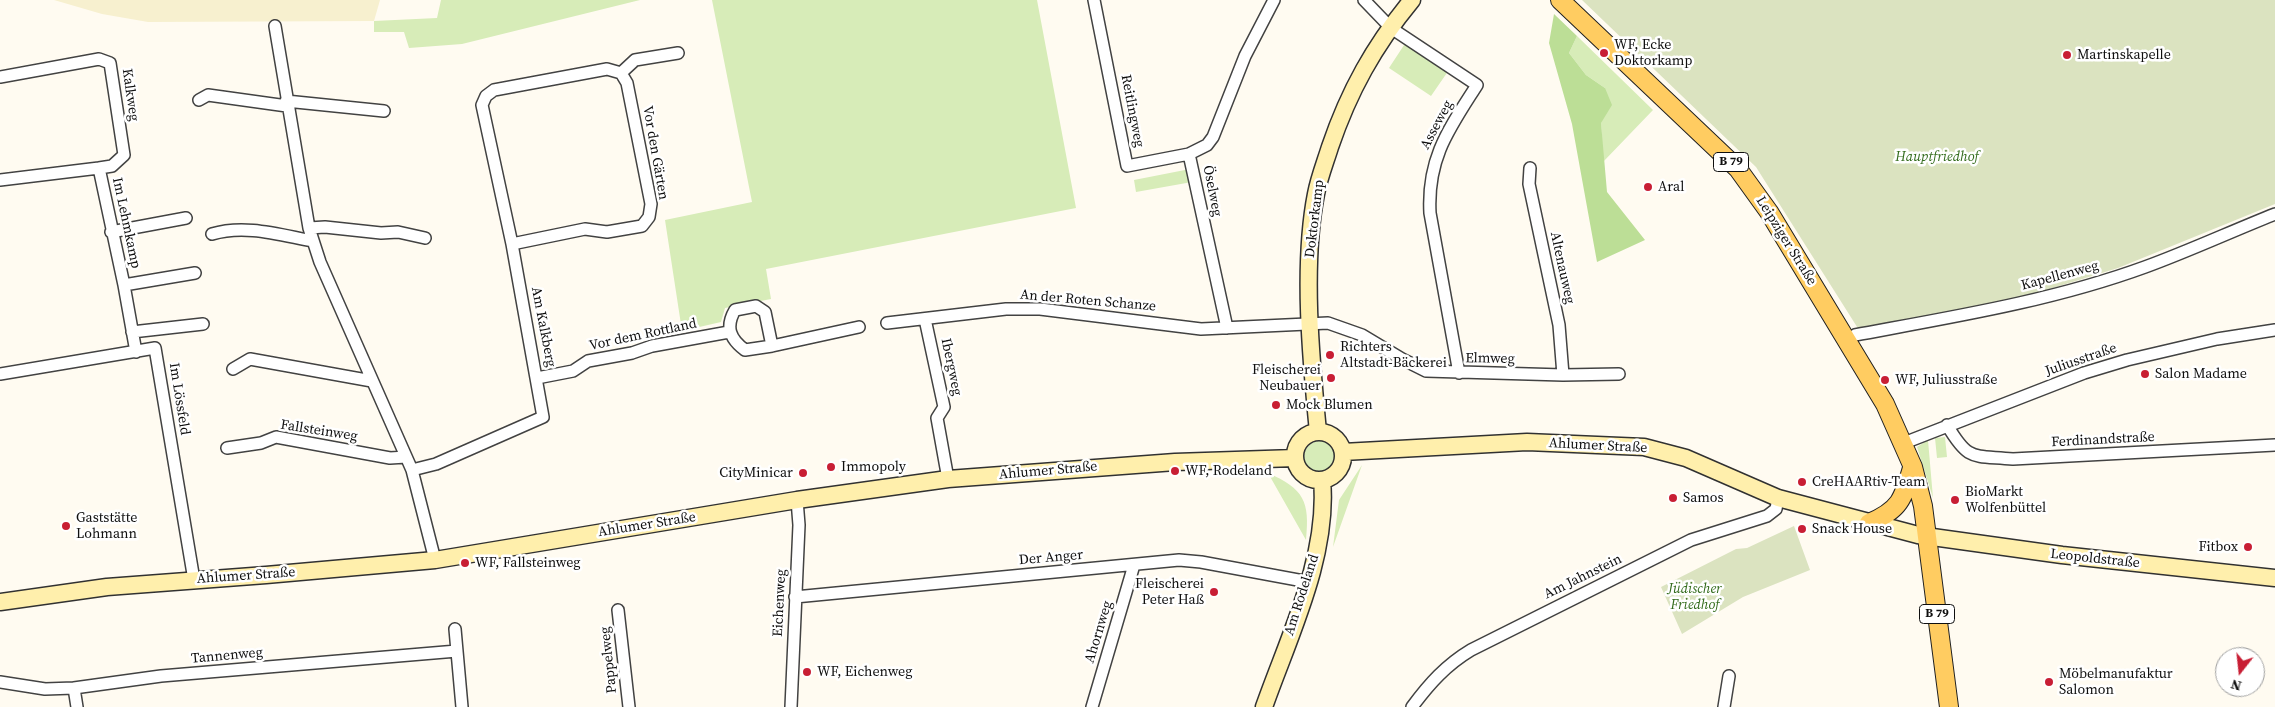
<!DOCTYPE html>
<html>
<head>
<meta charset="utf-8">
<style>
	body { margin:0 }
	#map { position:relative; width:2275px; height:707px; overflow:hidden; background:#fffbf1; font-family:"Source Serif 4",serif }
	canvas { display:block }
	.north { position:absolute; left:2215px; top:647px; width:50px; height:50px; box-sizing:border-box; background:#fff; border:1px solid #9f9f9f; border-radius:50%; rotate:196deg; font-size:14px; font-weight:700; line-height:20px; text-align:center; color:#0f0f0f }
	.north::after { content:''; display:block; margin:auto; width:18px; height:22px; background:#c81e34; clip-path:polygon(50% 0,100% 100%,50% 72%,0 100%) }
</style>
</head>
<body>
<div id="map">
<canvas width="2275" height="707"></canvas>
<div class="north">N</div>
</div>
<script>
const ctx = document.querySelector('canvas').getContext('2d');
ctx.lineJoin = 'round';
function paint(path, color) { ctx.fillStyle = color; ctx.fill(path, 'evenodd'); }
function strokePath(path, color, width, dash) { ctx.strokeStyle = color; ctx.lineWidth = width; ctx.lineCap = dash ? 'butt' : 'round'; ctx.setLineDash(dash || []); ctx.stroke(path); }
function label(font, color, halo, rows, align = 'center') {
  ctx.font = font + ' "Source Serif 4",serif'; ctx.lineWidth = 5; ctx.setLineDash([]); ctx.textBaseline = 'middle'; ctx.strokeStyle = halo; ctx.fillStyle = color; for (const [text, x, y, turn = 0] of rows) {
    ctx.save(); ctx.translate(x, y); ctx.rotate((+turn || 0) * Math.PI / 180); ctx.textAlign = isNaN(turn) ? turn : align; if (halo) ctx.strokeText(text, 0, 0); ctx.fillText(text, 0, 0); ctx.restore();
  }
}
const farmland = new Path2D(`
	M54,0H380L374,21L148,22L102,14Z`);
const green = new Path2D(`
	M441,0H640L462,44L409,48L404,32H374V21L437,18Z
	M712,0H1037L1076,208L766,269L771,299L725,308L721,322L682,331L665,220L752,202Z
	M1577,36L1653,110L1603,162L1601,123L1605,88L1586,75L1569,53Z
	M1408,39L1451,67L1431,96L1389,68Z
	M1190,169L1192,182L1136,192L1134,180Z
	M1945,437L1947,457L1937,458L1935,438Z
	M1928,440L1933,498L1917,447Z
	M1304 457a16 16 0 1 1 32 0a16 16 0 1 1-32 0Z
	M1362,465L1333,547L1339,500Z
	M1268,473C1304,489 1310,501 1306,540Z`);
const forest = new Path2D(`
	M1554,14L1577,36L1569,53L1586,75L1605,88L1612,105L1601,123L1607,192L1645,240L1597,262L1572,124L1549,43Z`);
const cemetery = new Path2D(`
	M1582,0H2275V204L2118,268L2004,303L1859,330L1756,167Z
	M1794,526L1810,570L1743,597L1682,634L1661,587L1736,549L1747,548Z`);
const street = new Path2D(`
	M1094,0L1127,166L1189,154
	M1364,0L1391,28L1477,85C1449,129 1427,158 1430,213L1459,373
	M275,26L309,228L320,262L412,470L435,560
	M621,73L635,60L678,53
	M0,77L99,59L110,63L124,155L112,166L99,168
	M199,100L208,95L287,106
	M286,101L384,111
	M1530,168L1529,184L1559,325L1563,375
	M0,180L99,168L124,285L136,352
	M309,228L325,227L381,233L398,232L425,238
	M111,232L186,218
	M212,234C245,224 280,235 313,241
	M124,285L195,273
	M756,306L765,312L772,346L745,350C730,339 725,327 735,310Z
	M925,319L944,407L937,418L948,479
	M887,323L1006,309H1040L1201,329L1328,323L1362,335L1402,359L1426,371L1563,375L1619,374
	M1227,328L1189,154L1207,145L1213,137L1245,56L1274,0
	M132,332L203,324
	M1846,340L1855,335C1952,317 2052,301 2145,267C2189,251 2232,231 2275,214
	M772,346L859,327
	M233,369L250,359L372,381
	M0,374L155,348L194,580
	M537,378L573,371L588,361L632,353L652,346L729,332
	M1947,425C1969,462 1972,455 2013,459L2275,445
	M1904,443L2084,373L2127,360L2217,339L2275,330
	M227,448L261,443L276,437L390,458L406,457
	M412,470L436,464L543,417L512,244L482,105L486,96L494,90L607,69L621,73L627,83L651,204L649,217L642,226L607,232L585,229L512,244
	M795,597L1179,560L1201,562L1309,582
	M618,610L629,707
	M455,629L462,707
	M0,682L45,689L74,688L161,676L457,651
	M74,688L77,707
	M791,707L799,525L797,500
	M1092,707L1134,565
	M1412,707C1429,684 1446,665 1471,650L1691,540L1767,516L1776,509L1778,498
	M1724,707L1729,676`);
const secondary = new Path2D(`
	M1318,432C1311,360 1302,265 1316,194C1319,178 1325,163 1330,147C1349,91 1374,46 1412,0
	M1295 456a24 24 0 1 1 48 0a24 24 0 1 1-48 0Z
	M1343,452L1527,442L1644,447L1686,458L1778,498L1918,535L2062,555L2275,578
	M0,602L107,587L266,575L435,560L797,500L948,479L1175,462L1295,458
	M1264,707C1289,636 1329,556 1322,480`);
const primary = new Path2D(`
	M1560,0L1738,169L1769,212L1885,404L1913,467L1923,506L1949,707
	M1869,523C1900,510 1903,499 1912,468`);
const markers = [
	[1604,53,5,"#c81e34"],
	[2067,55,5,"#c81e34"],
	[1648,187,5,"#c81e34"],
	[1330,355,5,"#c81e34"],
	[2145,374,5,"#c81e34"],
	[1331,378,5,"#c81e34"],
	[1885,380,5,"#c81e34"],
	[1276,405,5,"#c81e34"],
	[831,467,5,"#c81e34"],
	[1175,471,5,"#c81e34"],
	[803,473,5,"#c81e34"],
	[1802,482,5,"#c81e34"],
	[1673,498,5,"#c81e34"],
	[1955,500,5,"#c81e34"],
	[66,526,5,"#c81e34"],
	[1802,529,5,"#c81e34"],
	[2248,547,5,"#c81e34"],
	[465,563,5,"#c81e34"],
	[1214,592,5,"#c81e34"],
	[807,672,5,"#c81e34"],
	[2049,682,5,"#c81e34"]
];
const shields = [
	[1731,162,35],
	[1937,614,35]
];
const shieldNames = [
	["B 79",1731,162],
	["B 79",1937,614]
];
const poiNames = [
	["WF, Ecke",1614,45],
	["Doktorkamp",1614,61],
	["Martinskapelle",2077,55],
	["Aral",1658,187],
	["Richters",1340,347],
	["Altstadt-Bäckerei",1340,363],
	["Fleischerei",1321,370,"right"],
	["Neubauer",1321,386,"right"],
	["Salon Madame",2155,374],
	["WF, Juliusstraße",1895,380],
	["Mock Blumen",1286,405],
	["Immopoly",841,467],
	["WF, Rodeland",1185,471],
	["CityMinicar",793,473,"right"],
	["CreHAARtiv-Team",1812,482],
	["BioMarkt",1965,492],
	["Wolfenbüttel",1965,508],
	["Samos",1683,498],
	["Gaststätte",76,518],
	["Lohmann",76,534],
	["Snack House",1812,529],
	["Fitbox",2238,547,"right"],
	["WF, Fallsteinweg",475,563],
	["Fleischerei",1204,584,"right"],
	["Peter Haß",1204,600,"right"],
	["WF, Eichenweg",817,672],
	["Möbelmanufaktur",2059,674],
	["Salomon",2059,690]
];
const streetNames = [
	["Kalkweg",130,95,82],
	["Reitlingweg",1132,111,79],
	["Asseweg",1437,125,-62],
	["Vor den Gärten",655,153,80],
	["Öselweg",1212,191,79],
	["Doktorkamp",1315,219,-83],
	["Im Lehmkamp",126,223,78],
	["Leipziger Straße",1786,241,58],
	["Altenauweg",1562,268,78],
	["Kapellenweg",2060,276,-15],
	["An der Roten Schanze",1088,301,5],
	["Am Kalkberg",543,327,79],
	["Vor dem Rottland",643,335,-12],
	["Elmweg",1490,359,1],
	["Juliusstraße",2081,360,-19],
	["Ibergweg",951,367,78],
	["Im Lössfeld",179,399,81],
	["Fallsteinweg",319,431,9],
	["Ferdinandstraße",2103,440,-3],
	["Ahlumer Straße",1598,446,3],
	["Ahlumer Straße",1048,471,-5],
	["Ahlumer Straße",647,525,-9],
	["Der Anger",1051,558,-5],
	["Leopoldstraße",2095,559,6],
	["Ahlumer Straße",246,576,-4],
	["Am Jahnstein",1583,577,-26],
	["Am Rodeland",1302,595,-72],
	["Eichenweg",780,603,-87],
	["Ahornweg",1099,632,-73],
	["Tannenweg",227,656,-5],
	["Pappelweg",609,660,-96]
];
const parkNames = [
	["Hauptfriedhof",1937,157],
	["Jüdischer",1695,589],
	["Friedhof",1695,605]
];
paint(farmland, '#f7f0cf');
paint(green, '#d7ecb8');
paint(forest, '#bcde96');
paint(cemetery, '#dbe3c0');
strokePath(street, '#424242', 14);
strokePath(secondary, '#313131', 19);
strokePath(primary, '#202020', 20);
strokePath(street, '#fff', 11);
strokePath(secondary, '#ffefac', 16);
strokePath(primary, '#ffcc61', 18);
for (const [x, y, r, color] of markers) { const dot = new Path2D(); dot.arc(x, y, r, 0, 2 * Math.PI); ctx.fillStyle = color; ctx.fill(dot); strokePath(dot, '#fff', 2); }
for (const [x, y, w] of shields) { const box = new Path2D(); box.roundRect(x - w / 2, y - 9.5, w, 19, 4); ctx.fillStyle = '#fff'; ctx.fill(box); strokePath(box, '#0f0f0f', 1); }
label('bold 12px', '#0f0f0f', null, shieldNames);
label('14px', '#0f0f0f', '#fff', poiNames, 'left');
label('14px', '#0f0f0f', '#fff', streetNames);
label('italic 14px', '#326b1b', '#fff', parkNames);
</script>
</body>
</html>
